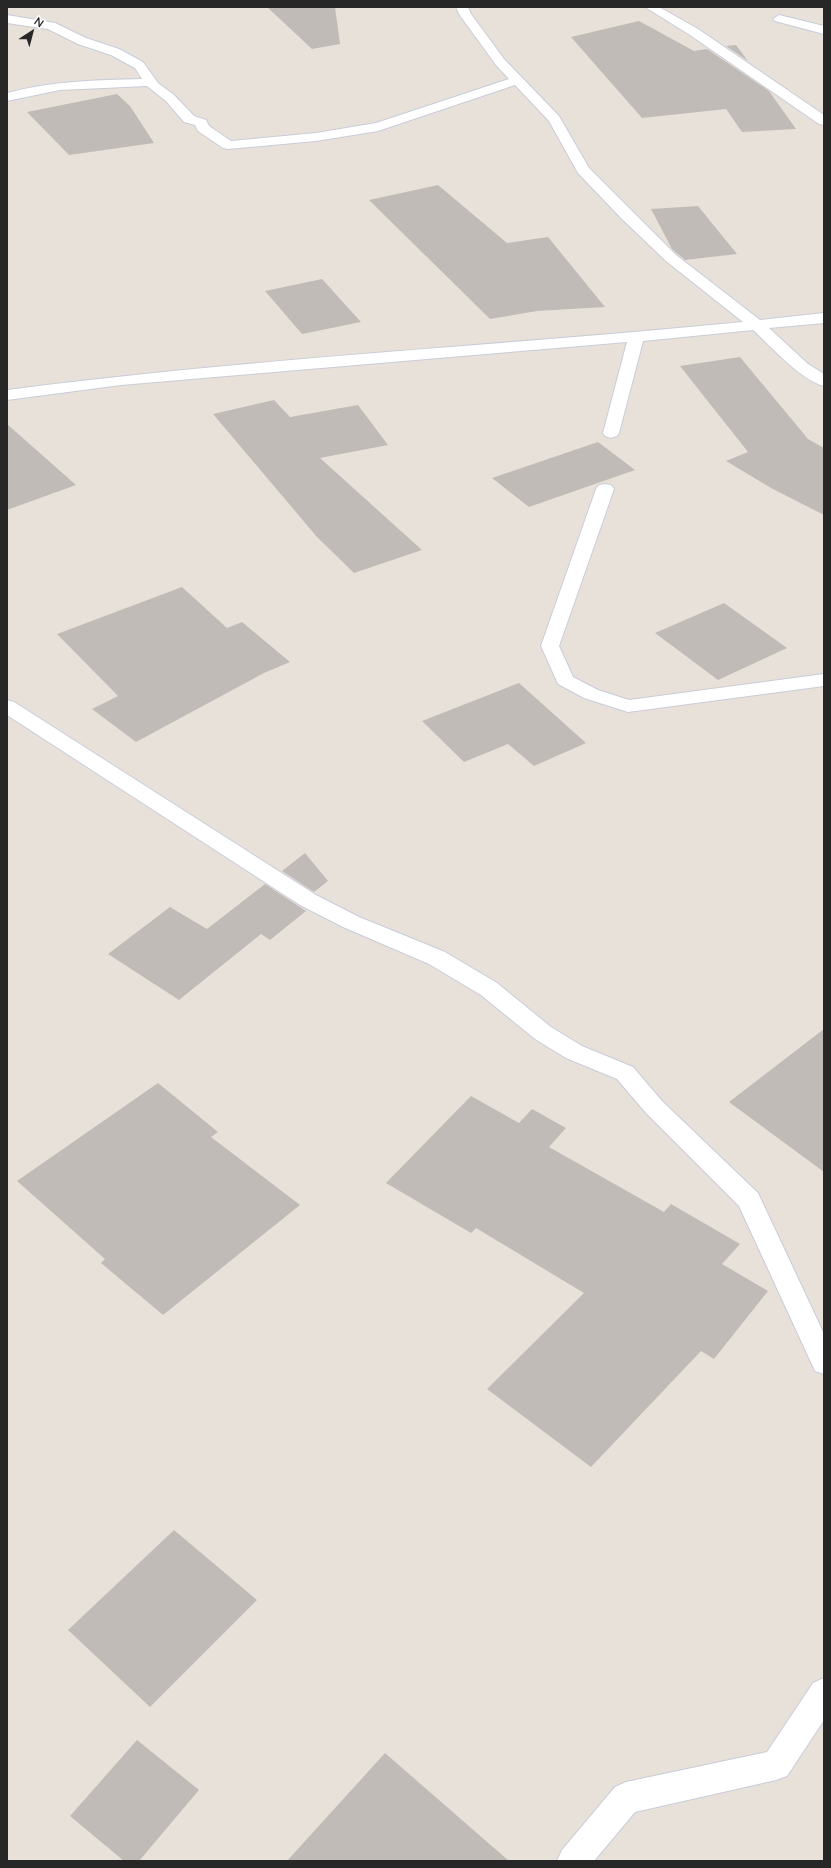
<!DOCTYPE html>
<html>
<head>
<meta charset="utf-8">
<style>
	body { margin:0 }
	#map { position:relative; width:831px; height:1868px; overflow:hidden; background:#e8e1da; font-family:Lato,sans-serif }
	canvas { display:block }
	.frame { position:absolute; inset:0; border:8px solid #272727; pointer-events:none }
	.north { position:absolute; left:12px; top:12px; width:40px; height:40px; -webkit-text-stroke:3px #fff; paint-order:stroke; rotate:36deg; font-size:11px; font-weight:700; line-height:16px; text-align:center; color:#272727 }
	.north::after { content:''; display:block; margin:auto; width:14px; height:18px; background:#272727; clip-path:polygon(50% 0,100% 100%,50% 72%,0 100%) }
</style>
</head>
<body>
<div id="map">
<canvas width="831" height="1868"></canvas>
<div class="frame"></div>
<div class="north">N</div>
</div>
<script>
const ctx = document.querySelector('canvas').getContext('2d');
ctx.lineJoin = 'round';
function paint(path, color) { ctx.fillStyle = color; ctx.fill(path, 'evenodd'); }
function strokePath(path, color, width, dash) { ctx.strokeStyle = color; ctx.lineWidth = width; ctx.lineCap = dash ? 'butt' : 'round'; ctx.setLineDash(dash || []); ctx.stroke(path); }
const building = new Path2D(`
	M267,7H335L340,44L312,49Z
	M639,21L694,51L707,49L769,91L796,129L742,132L726,109L642,118L571,37Z
	M736,45L748,61L726,46Z
	M117,94L130,106L154,143L69,155L27,112Z
	M438,185L507,243L548,237L605,307L537,311L490,319L369,200Z
	M698,206L737,254L685,260L672,249L651,209Z
	M322,279L361,322L302,334L265,291Z
	M740,357L808,439L824,448V515L771,488L726,461L748,452L680,366Z
	M274,400L290,417L358,405L388,445L320,458L422,550L354,573L317,537L213,414Z
	M7,424L76,485L7,510Z
	M598,442L635,470L529,507L492,478Z
	M182,587L227,628L242,622L290,662L264,673L136,742L92,709L118,696L57,634Z
	M724,603L787,648L718,680L655,633Z
	M519,683L586,743L534,766L508,744L464,762L422,721Z
	M305,853L328,881L314,892L282,871Z
	M265,884L306,911L270,940L261,934L179,1000L108,954L170,907L207,929Z
	M824,1029V1172L729,1102Z
	M158,1083L218,1132L211,1137L300,1205L163,1315L101,1263L105,1259L17,1181Z
	M471,1096L519,1123L532,1109L566,1128L549,1147L664,1212L671,1204L740,1244L722,1264L768,1291L714,1359L701,1351L591,1467L487,1389L584,1293L476,1228L471,1233L386,1183Z
	M174,1530L257,1600L150,1707L68,1630Z
	M137,1740L199,1790L139,1861H124L70,1816Z
	M385,1753L509,1861H287Z`);
const minor = new Path2D(`
	M456,7H468L471,14L504,59L559,116L589,168L676,255L760,320L824,313V323L769,328L808,364L824,374V386C799,379 772,347 753,330L643,341L619,433L617,436L611,438L605,436L603,433L627,342L121,385L7,400V390C251,358 498,346 743,322L666,261L621,218L578,173L549,121L515,85L378,131L316,141L228,149L223,148L198,131L195,125L184,122L166,101L147,86L60,90L7,101V93C51,81 96,80 142,79L135,68L111,55L78,44L48,29L7,23V15L55,23L86,38L119,49L143,62L158,83L174,95L194,116L206,120L209,126L231,141L316,133L376,123L509,79L496,65L459,14Z
	M645,7H659L698,29L824,115V125L819,124L690,35Z
	M779,15L824,26V34L775,21L773,19Z
	M605,484L611,485L614,489L559,646L573,677L598,690L629,700L824,674V686L628,712L584,698L558,684L541,646L596,489L599,485Z
	M7,700L14,702L316,895L359,917L445,952L497,983L551,1027L582,1046L633,1067L662,1101L758,1193L824,1334V1374L815,1371L739,1206L646,1113L617,1079L566,1058L535,1039L481,995L429,964L343,927L300,905L7,715Z
	M824,1678V1720L787,1776L776,1780L635,1812L594,1861H557L562,1850L615,1787L626,1782L767,1752L813,1683Z`);
paint(building, '#c0bbb7');
strokePath(minor, '#c9ccd8', 2);
paint(minor, '#fff');
</script>
</body>
</html>
